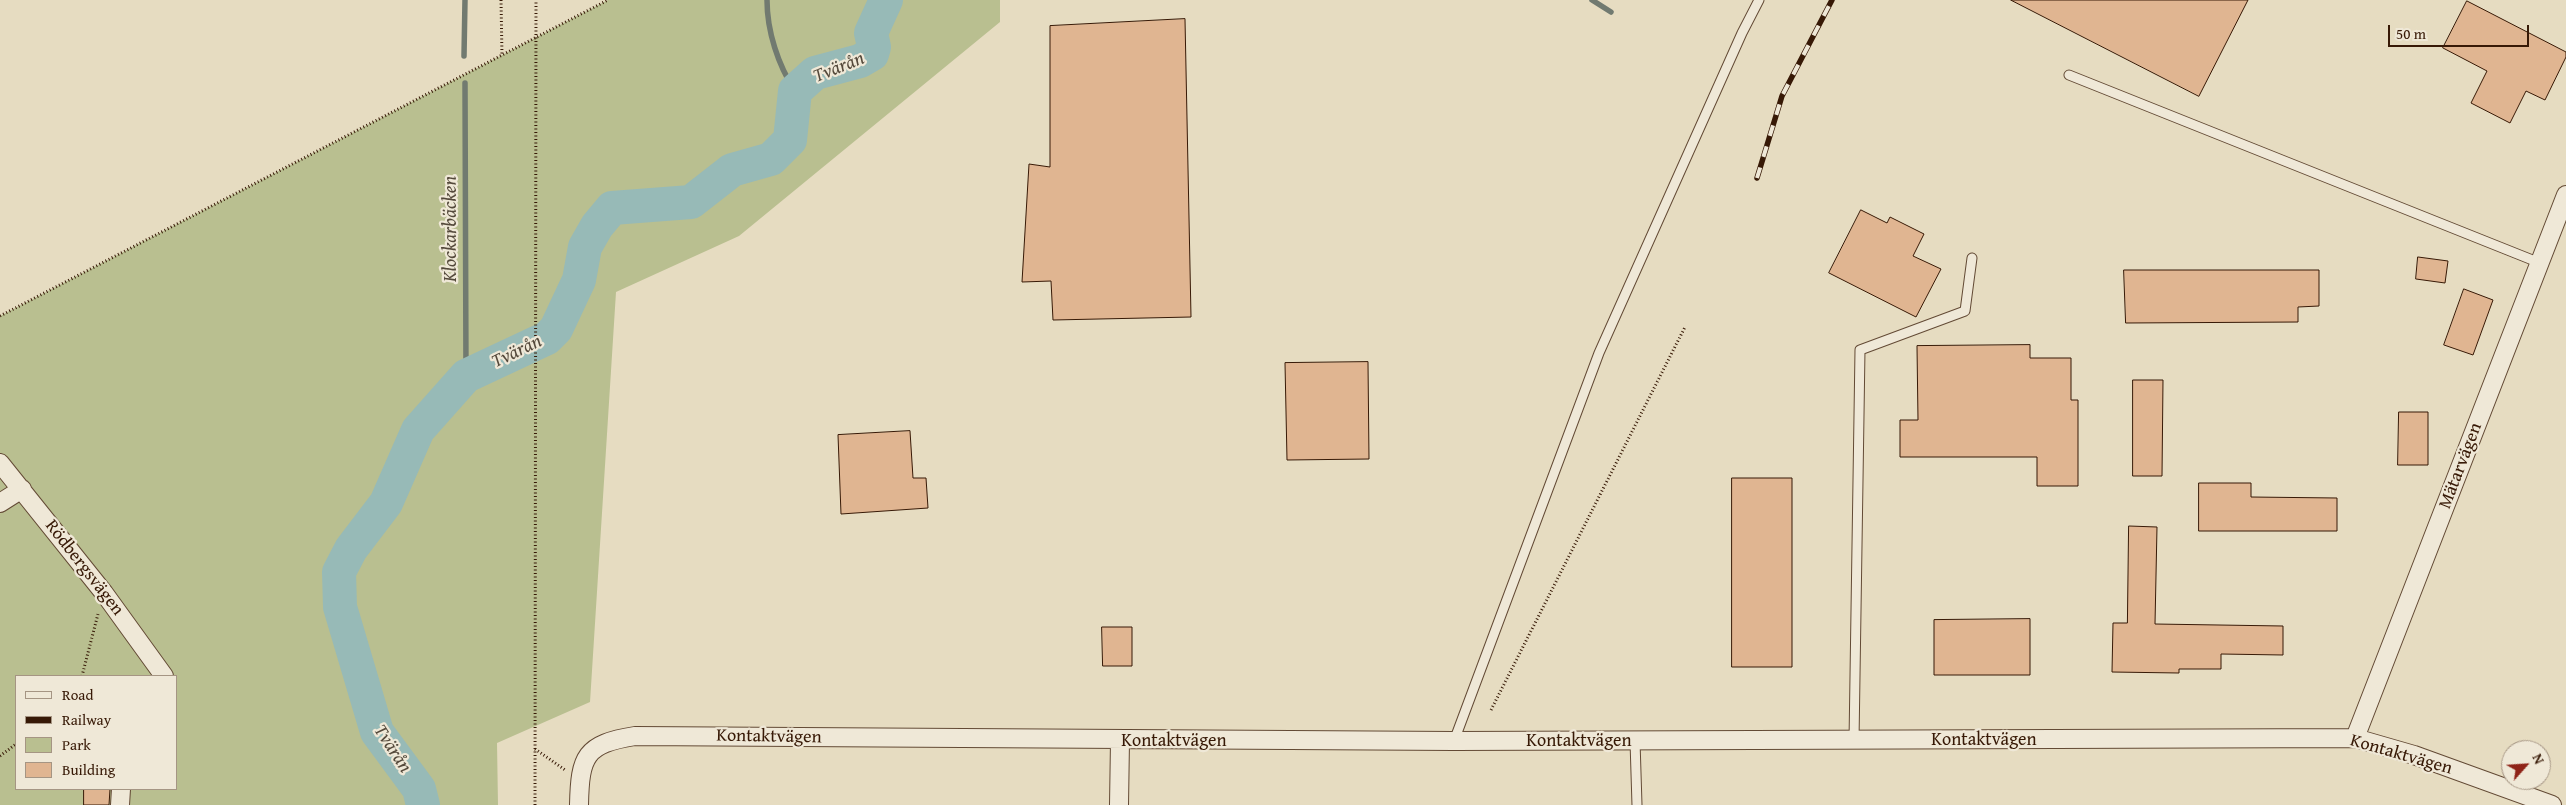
<!DOCTYPE html>
<html>
<head>
<meta charset="utf-8">
<style>
	body { margin:0 }
	#map { position:relative; width:2566px; height:805px; overflow:hidden; background:#e6dcc1; font-family:"Gentium Book Plus",serif }
	canvas { display:block }
	.legend { position:absolute; left:15px; top:675px; width:162px; height:115px; box-sizing:border-box; background:#efe8d7; border:1px solid #a59583; margin:0; padding:6px 9px; list-style:none; font-size:15px; color:#371906 }
	.legend li { display:flex; align-items:center; gap:10px; height:25px }
	.legend b { width:25px; border:1px solid #a59583 }
	.north { position:absolute; left:2501px; top:740px; width:50px; height:50px; box-sizing:border-box; background:#efe8d7; border:1px solid #a59583; border-radius:50%; rotate:64deg; font-size:14px; font-weight:700; line-height:20px; text-align:center; color:#371906 }
	.north::after { content:''; display:block; margin:auto; width:18px; height:22px; background:#8f2418; clip-path:polygon(50% 0,100% 100%,50% 72%,0 100%) }
	.scale { position:absolute; left:2388px; top:25px; width:141px; height:22px; box-sizing:border-box; border:2px solid #371906; border-top:0; padding-left:6px; font-size:15px; line-height:18px; white-space:nowrap; color:#371906; -webkit-text-stroke:4px #efe8d7; paint-order:stroke }
</style>
</head>
<body>
<div id="map">
<canvas width="2566" height="805"></canvas>
<ul class="legend">
<li><b style="height:6px;background:#efe8d7"></b>Road</li>
<li><b style="height:6px;background:#371906"></b>Railway</li>
<li><b style="height:14px;background:#b9bf90"></b>Park</li>
<li><b style="height:14px;background:#e0b591"></b>Building</li>
</ul>
<div class="north">N</div>
<div class="scale">50 m</div>
</div>
<script>
const ctx = document.querySelector('canvas').getContext('2d');
ctx.lineJoin = 'round';
function paint(path, color) { ctx.fillStyle = color; ctx.fill(path, 'evenodd'); }
function strokePath(path, color, width, dash) { ctx.strokeStyle = color; ctx.lineWidth = width; ctx.lineCap = dash ? 'butt' : 'round'; ctx.setLineDash(dash || []); ctx.stroke(path); }
function label(font, color, halo, rows, align = 'center') {
  ctx.font = font + ' "Gentium Book Plus",serif'; ctx.lineWidth = 4.5; ctx.setLineDash([]); ctx.textBaseline = 'middle'; ctx.strokeStyle = halo; ctx.fillStyle = color; for (const [text, x, y, turn = 0] of rows) {
    ctx.save(); ctx.translate(x, y); ctx.rotate((+turn || 0) * Math.PI / 180); ctx.textAlign = isNaN(turn) ? turn : align; if (halo) ctx.strokeText(text, 0, 0); ctx.fillText(text, 0, 0); ctx.restore();
  }
}
const green = new Path2D(`
	M608,0H1000V22L739,236L616,292L590,702L497,743L498,805H0V316ZM16,676H176V789H16Z`);
const stream = new Path2D(`
	M767,0C767,31 778,65 795,91
	M1592,0L1611,12
	M464,56L465,0
	M465,83L466,376`);
const river = new Path2D(`
	M423,805L419,789L377,732L340,607L339,572L351,549L386,503L418,430L466,376L547,338L556,329L579,280L585,247L597,226L612,208L691,202L732,170L771,159L790,140L795,91L815,73L860,61L872,54L874,47L871,33L886,0`);
const building = new Path2D(`
	M2011,0H2248L2199,96Z
	M2467,1L2566,52V57L2545,100L2526,91L2510,123L2471,103L2487,71L2443,48Z
	M1185,19L1191,317L1053,320L1051,281L1022,282L1029,164L1050,167V26Z
	M1861,210L1887,223L1890,217L1924,234L1913,256L1941,269L1916,317L1829,273Z
	M2418,257L2448,261L2445,283L2416,279Z
	M2124,270H2319V306L2298,307V322L2126,323Z
	M2464,289L2493,300L2473,355L2444,345Z
	M2030,345V358H2071V400H2078V486H2037V457H1900V420H1918L1917,346Z
	M1368,362L1369,459L1287,460L1285,363Z
	M2133,380H2163L2162,476H2133Z
	M2399,412H2428V465H2398Z
	M910,431L913,478H926L928,508L841,514L838,435Z
	M1732,478H1792V667H1732Z
	M2199,483H2251V497L2337,498V531H2199Z
	M2129,526L2157,527L2155,624L2283,626V655L2221,654V669H2179V673L2112,672L2113,623H2127Z
	M2030,619V675H1934V620Z
	M1102,627H1132V666H1103Z
	M84,789H110L109,805H84Z`);
const path = new Path2D(`
	M501,0L502,56
	M0,316L608,0
	M82,676L98,614
	M1491,710L1685,327
	M535,749L565,770
	M0,756L16,744
	M535,805L536,0`);
const service = new Path2D(`
	M2069,75L2540,263
	M1454,741L1599,353L1742,33L1759,0
	M1635,741L1637,805
	M1854,741L1860,350L1965,311L1972,258`);
const minor = new Path2D(`
	M0,463L104,593L164,676
	M0,503L22,489
	M2355,738L2566,195
	M120,805L121,789
	M579,805C580,756 585,744 635,736L1454,741L2355,738L2414,755L2552,805
	M1119,805L1120,741`);
const rail = new Path2D(`
	M1757,178L1782,96L1832,0`);
const streetNames = [
	["Mätarvägen",2461,466,-69],
	["Rödbergsvägen",84,568,52],
	["Kontaktvägen",769,737,1],
	["Kontaktvägen",1984,740],
	["Kontaktvägen",1174,741],
	["Kontaktvägen",1579,741],
	["Kontaktvägen",2401,755,16]
];
const waterNames = [
	["Tvärån",839,68,-22],
	["Klockarbäcken",451,229,-90],
	["Tvärån",517,352,-26],
	["Tvärån",392,749,57]
];
paint(green, '#b9bf90');
strokePath(stream, '#717a70', 5.5);
strokePath(river, '#97bab7', 34);
paint(building, '#e0b591');
strokePath(building, '#371906', 1);
strokePath(service, '#634a35', 11);
strokePath(minor, '#634a35', 20);
strokePath(path, '#371906', 3, [1, 2.5]);
strokePath(service, '#efe8d7', 9);
strokePath(minor, '#efe8d7', 18);
strokePath(rail, '#371906', 5.5);
strokePath(rail, '#efe8d7', 4, [11]);
label('18px', '#371906', '#efe8d7', streetNames);
label('italic 19px', '#54493b', '#efe8d7', waterNames);
</script>
</body>
</html>
